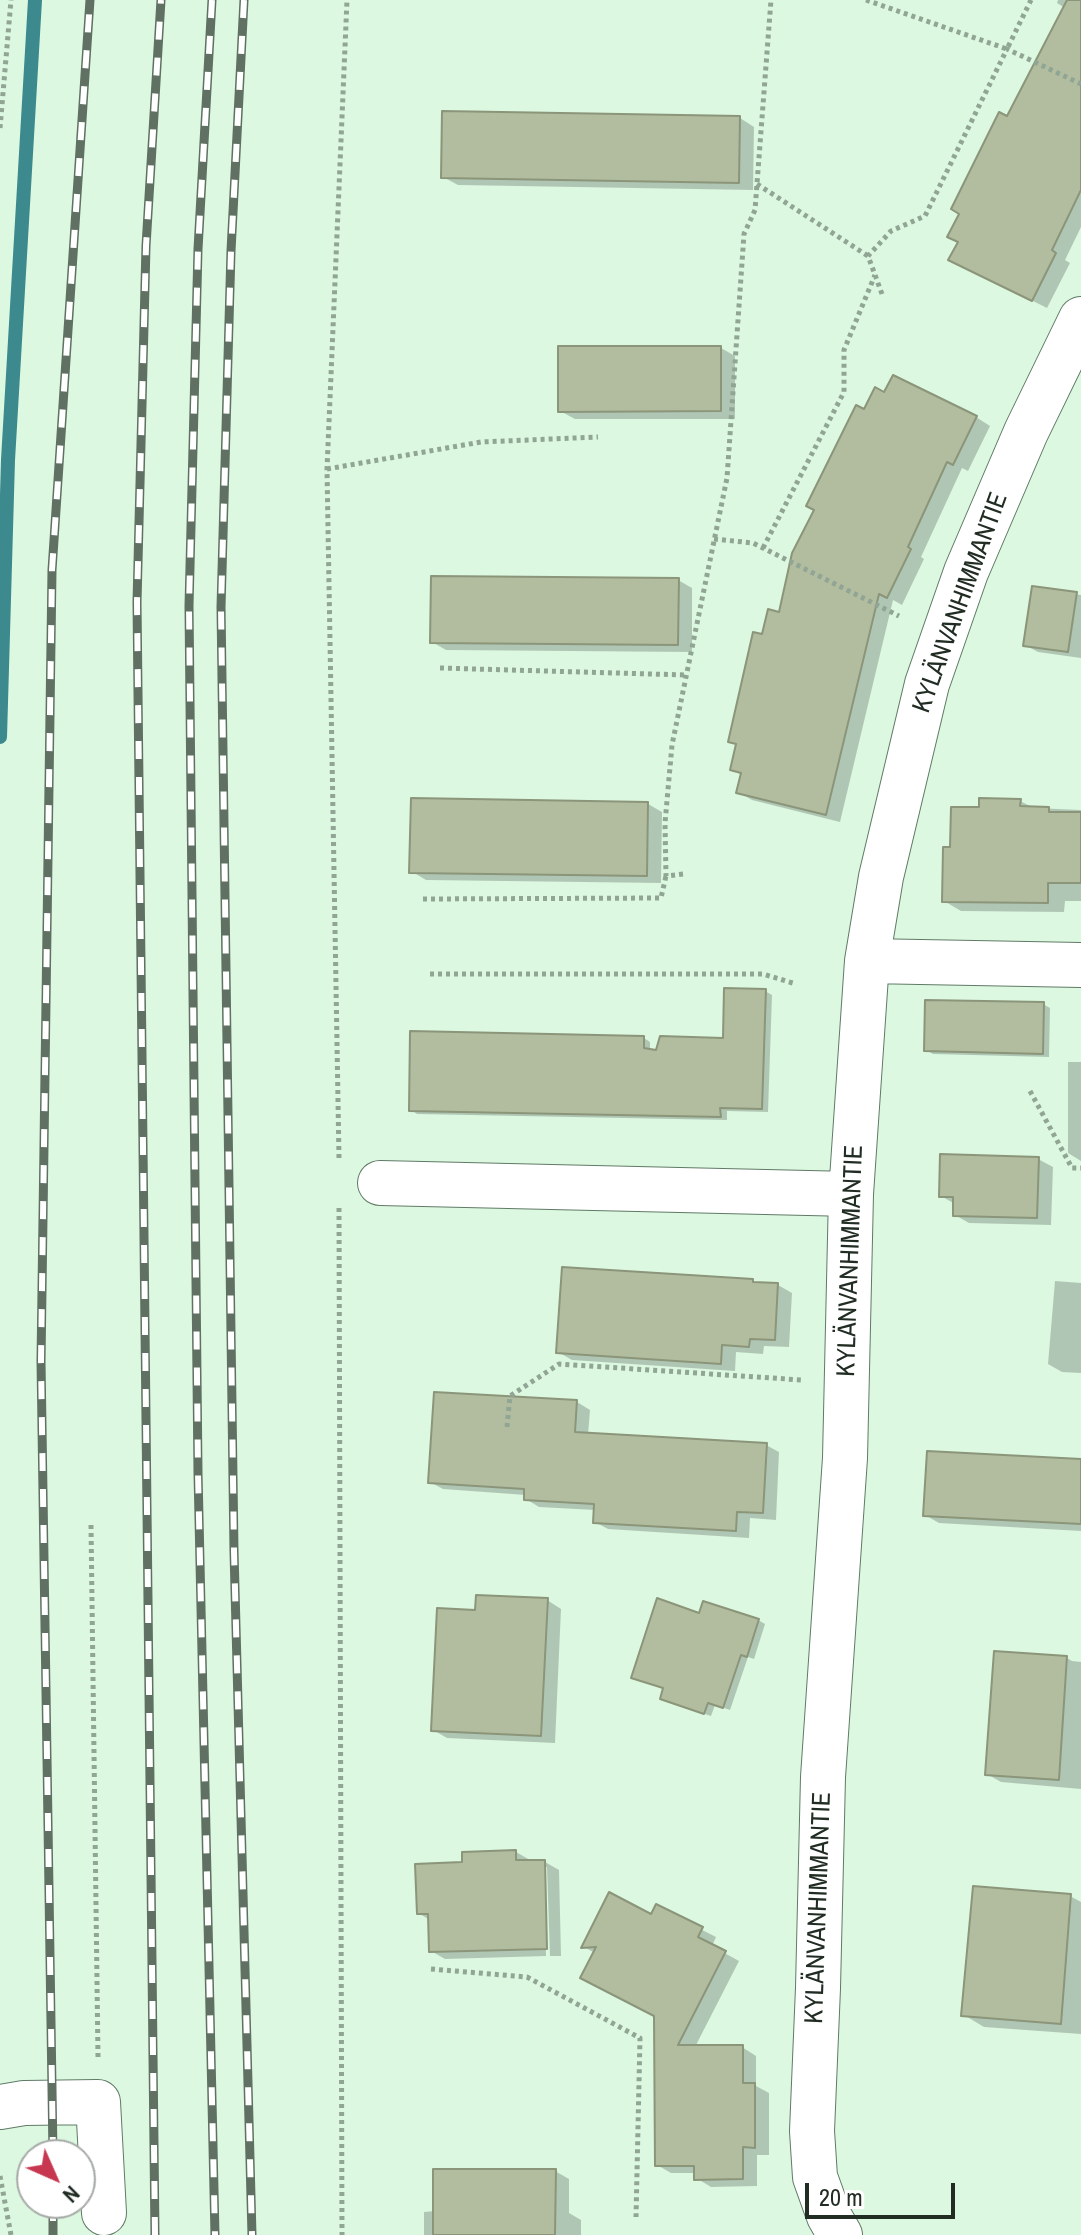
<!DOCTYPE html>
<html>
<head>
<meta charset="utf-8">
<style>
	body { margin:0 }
	#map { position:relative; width:1081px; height:2235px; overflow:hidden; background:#dcf8e1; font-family:"Archivo Narrow",sans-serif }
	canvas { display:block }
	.north { position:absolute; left:16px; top:2139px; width:80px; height:80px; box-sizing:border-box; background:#fff; border:2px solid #a6aba7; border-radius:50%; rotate:135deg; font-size:22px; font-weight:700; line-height:32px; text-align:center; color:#212c23 }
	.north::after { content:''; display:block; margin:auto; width:28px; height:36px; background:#c73750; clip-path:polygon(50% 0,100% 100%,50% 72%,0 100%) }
	.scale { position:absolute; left:805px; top:2183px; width:150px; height:36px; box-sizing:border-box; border:4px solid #212c23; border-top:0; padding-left:10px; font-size:24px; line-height:28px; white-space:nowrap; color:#212c23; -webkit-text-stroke:6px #fff; paint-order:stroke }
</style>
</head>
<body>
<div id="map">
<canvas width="1081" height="2235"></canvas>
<div class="north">N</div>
<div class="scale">20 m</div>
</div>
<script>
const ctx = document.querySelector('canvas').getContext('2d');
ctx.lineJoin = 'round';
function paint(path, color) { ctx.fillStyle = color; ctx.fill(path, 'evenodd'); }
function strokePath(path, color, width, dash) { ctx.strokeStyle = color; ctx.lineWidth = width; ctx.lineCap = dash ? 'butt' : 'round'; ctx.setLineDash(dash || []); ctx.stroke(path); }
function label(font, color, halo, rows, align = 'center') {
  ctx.font = font + ' "Archivo Narrow",sans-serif'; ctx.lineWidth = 7; ctx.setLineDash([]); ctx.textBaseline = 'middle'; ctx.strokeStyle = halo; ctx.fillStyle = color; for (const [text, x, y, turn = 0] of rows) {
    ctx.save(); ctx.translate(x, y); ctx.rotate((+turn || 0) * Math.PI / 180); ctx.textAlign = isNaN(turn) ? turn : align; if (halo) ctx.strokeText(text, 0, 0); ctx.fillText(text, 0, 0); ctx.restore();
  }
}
const shadow = new Path2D(`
	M1058,0H1081V227L1065,260L1070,263L1047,308L965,267L960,242L1008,119L1065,8L1057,3Z
	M740,118L754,127L753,190L458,185L443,177Z
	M721,348L735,356V419H575L560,411Z
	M865,411L976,417L990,426L968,471L962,468L921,557L924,559L902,605L893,600L840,822L752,800L738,792L742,775L732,769L738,746L730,741L764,636L781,615Z
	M678,580L692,588V652L446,650L432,642Z
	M1034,589L1081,595V658L1038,652L1025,645Z
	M1020,801L1034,808L1081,810V901H1065L1064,912L961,911L944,901L952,849L981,809Z
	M648,804L662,812L661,883L426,880L411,871Z
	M765,991L772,995L768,1112L727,1111V1120L417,1114L411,1110L644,1038L650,1042V1051L724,1040Z
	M1043,1004L1050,1008L1049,1057L933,1054L926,1050Z
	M1068,1062H1081V1161L1068,1153Z
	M1038,1159L1053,1167L1051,1225L969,1223L955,1215V1204L941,1196Z
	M753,1281L759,1284L778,1285L792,1293L789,1347L764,1346L763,1354L736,1352L735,1371L572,1360L558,1352Z
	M1055,1281L1081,1283V1373L1062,1372L1048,1364Z
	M577,1402L590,1410L588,1435L766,1445L779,1452L776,1520L750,1518L749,1538L608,1529L595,1522V1510L539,1507L526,1499V1495L443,1489L430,1482Z
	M1081,1461V1531L939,1523L925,1515Z
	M547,1600L561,1609L555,1743L447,1738L433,1730Z
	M700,1615L758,1620L765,1624L754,1659L748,1657L730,1710L715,1705L711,1716L669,1702L662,1698L665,1689L634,1677Z
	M1067,1658L1072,1661L1081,1662V1789L1001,1782L987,1774Z
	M516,1852L530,1860L545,1862L559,1870L561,1956H550L547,1867H543L546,1956L445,1959L431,1951L430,1920L418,1913L464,1864Z
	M1070,1896L1081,1902V2034L984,2027L964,2015Z
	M657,1907L716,1937L712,1946L739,1961L695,2047H742L756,2056V2086L769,2093V2155H757V2186L711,2187L696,2178V2173H671L657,2165L656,2016L595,1953L584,1947L652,1916Z
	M555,2171L569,2179V2213L581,2220V2235H424V2212L435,2211Z`);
const stream = new Path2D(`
	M0,737L8,460L35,0`);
const building = new Path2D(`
	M1067,0H1081V190L1052,250L1056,253L1032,301L948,260L958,242L947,237L959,214L951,209L999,112L1007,116Z
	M442,111L740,116L739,183L441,178Z
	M558,346H721V411L558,412Z
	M893,375L977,416L953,465L947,462L908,547L911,549L887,598L879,594L826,815L736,793L741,773L730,770L736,744L728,742L753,632L762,634L768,609L779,612L792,553L814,510L806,506L856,405L864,409L875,387L884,392Z
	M431,576L679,578L678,645L430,643Z
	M1032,586L1077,592L1068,652L1023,646Z
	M411,798L648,802L647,876L409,873Z
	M979,798L1021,799L1020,806L1049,807V812H1081V883H1048V903L942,902L943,847H950L951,807H979Z
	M724,988L766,989L762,1109L720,1108L721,1117L409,1111L410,1031L644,1036V1048L656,1050L660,1036L723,1038Z
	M925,1000L1044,1002L1043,1054L924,1051Z
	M940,1154L1039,1157L1037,1218L953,1216V1197H939Z
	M562,1267L753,1279V1282L778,1283L775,1340L750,1339L749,1347L722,1345L721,1364L556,1353Z
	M434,1392L577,1400L575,1432L767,1443L763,1513L737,1512L736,1531L593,1523L594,1504L524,1500V1489L428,1483Z
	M927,1451L1081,1459V1524L923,1516Z
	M476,1595L548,1598L541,1736L431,1731L437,1608L475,1610Z
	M657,1598L699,1613L703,1601L759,1619L747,1657L741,1655L723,1708L708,1703L704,1714L660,1699L663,1688L631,1678Z
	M994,1651L1067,1656L1059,1780L985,1775Z
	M516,1850V1860H545L547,1949L429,1952L428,1914H417L415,1864L462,1862V1852Z
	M973,1886L1071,1894L1061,2024L961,2016Z
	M609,1892L651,1914L656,1904L703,1927L698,1937L726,1951L678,2045H743V2083H755V2148L743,2147V2179L694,2180V2166H655L654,2016L580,1978L596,1947L581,1948Z
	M433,2169H556L555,2235H433Z`);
const path = new Path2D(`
	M866,0L1007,49L1031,0
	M0,128L11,0
	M757,184L868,256
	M882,294L868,256L891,231L925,216L1007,49L1081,84
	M327,469L481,442L598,437
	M714,539L753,543L899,616
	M763,548L844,392V350L875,275
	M440,668L686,675
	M683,874L666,876L665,823L672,745L727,478L744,234L755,210L771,0
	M423,899L661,898L666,876
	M430,974H763L796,984
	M1030,1091L1072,1168H1081
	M339,1158L327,469L347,0
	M339,1208L342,2235
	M507,1427L510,1396L559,1364L802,1380
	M91,1525L98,2057
	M431,1969L527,1977L640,2038L636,2217
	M0,2176L11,2235`);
const minor = new Path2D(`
	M867,961L1081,965
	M380,1183L851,1194
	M0,2107L24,2103L98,2102L104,2213
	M840,2235L829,2216L815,2177L812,2131L818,1988L823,1777L845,1458L851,1194L867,961L881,877L927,684L966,572L1026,432L1081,319`);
const rail = new Path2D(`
	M212,0L198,249L189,606L198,1473L215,2235
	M244,0L231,251L221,607L234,1551L252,2235
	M53,2155L41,1361L52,570L90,0
	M53,2203V2235
	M155,2235L137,602L146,246L161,0`);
const streetNames = [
	["KYLÄNVANHIMMANTIE",961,603,-70],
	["KYLÄNVANHIMMANTIE",851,1261,-88],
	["KYLÄNVANHIMMANTIE",819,1908,-88]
];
paint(shadow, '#0003');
strokePath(stream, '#3c898e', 14);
paint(building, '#b2bda0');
strokePath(building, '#8b9579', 2);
strokePath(minor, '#607a66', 46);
strokePath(path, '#90a593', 5, [4, 4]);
strokePath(minor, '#fff', 44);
strokePath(rail, '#607063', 9);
strokePath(rail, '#fff', 6, [18]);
label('26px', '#212c23', '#fff', streetNames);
</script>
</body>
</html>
